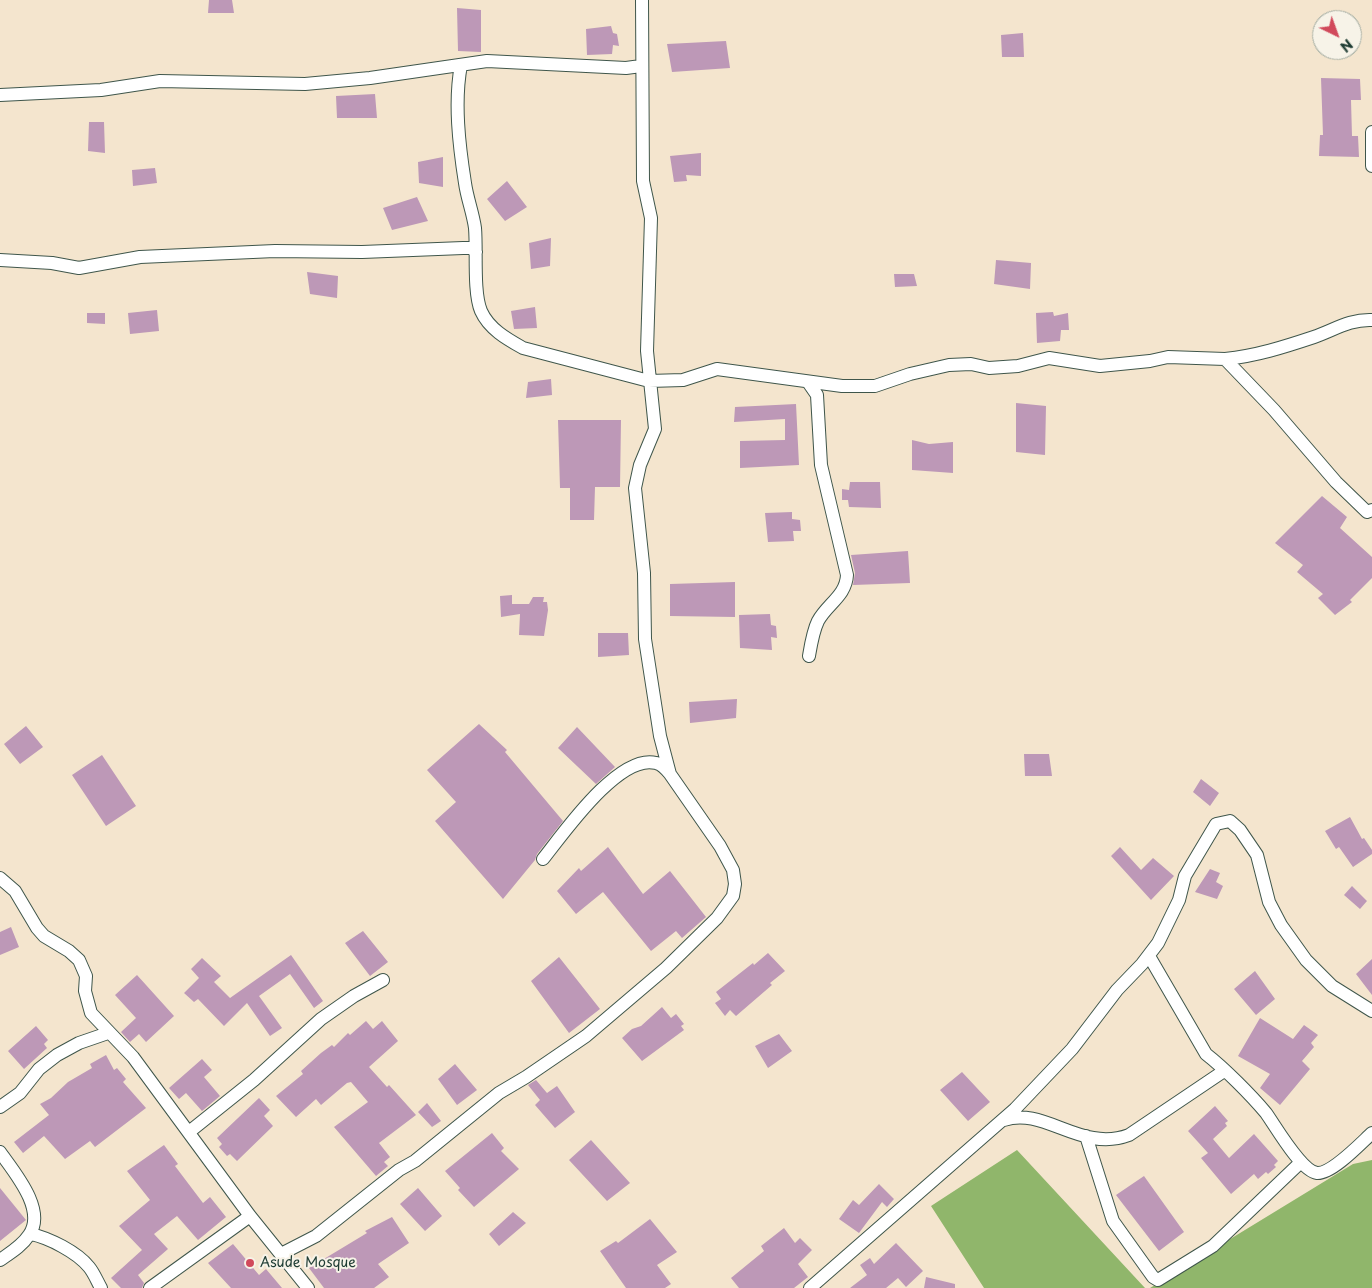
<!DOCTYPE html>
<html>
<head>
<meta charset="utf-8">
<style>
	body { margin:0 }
	#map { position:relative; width:1372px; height:1288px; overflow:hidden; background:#f4e5ce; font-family:"Playpen Sans",sans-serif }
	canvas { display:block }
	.north { position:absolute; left:1312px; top:10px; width:50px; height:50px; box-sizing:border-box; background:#f7f3e8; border:1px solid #a1aaa0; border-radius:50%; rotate:138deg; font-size:14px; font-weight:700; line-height:20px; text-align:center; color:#1f3d34 }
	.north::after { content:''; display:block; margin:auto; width:18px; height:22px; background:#d1495b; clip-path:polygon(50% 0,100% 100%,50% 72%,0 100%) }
</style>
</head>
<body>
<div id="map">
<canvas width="1372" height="1288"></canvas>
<div class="north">N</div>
</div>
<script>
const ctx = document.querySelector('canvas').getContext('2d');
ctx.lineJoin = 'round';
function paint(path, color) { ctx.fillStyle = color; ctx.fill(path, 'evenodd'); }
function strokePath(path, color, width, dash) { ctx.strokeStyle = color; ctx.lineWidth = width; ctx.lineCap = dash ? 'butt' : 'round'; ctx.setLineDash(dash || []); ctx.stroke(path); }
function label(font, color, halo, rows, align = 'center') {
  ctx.font = font + ' "Playpen Sans",sans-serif'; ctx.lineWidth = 4; ctx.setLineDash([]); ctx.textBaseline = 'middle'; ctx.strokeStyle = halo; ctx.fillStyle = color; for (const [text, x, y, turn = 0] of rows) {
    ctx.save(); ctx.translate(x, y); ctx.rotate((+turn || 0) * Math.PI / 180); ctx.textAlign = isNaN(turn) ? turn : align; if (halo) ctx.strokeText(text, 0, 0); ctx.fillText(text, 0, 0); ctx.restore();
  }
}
const forest = new Path2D(`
	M1017,1150L1145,1288H984L931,1206Z
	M1372,1160V1288H1150L1353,1164Z`);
const building = new Path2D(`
	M209,0H232L234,13H208Z
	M457,8L481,10V52L458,51Z
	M611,26L613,33L617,34L619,46L613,45L612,54L587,55L586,29Z
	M1023,33L1024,57H1002L1001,35Z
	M726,41L730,68L672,72L667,44Z
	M1321,78L1360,79L1361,100H1351L1352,136H1358L1359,157L1319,156L1320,135H1323Z
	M375,94L377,118H337L336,96Z
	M89,122H104L105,153L88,151Z
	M701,153V176L686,175L687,181L674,182L670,156Z
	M443,157V187L419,183L418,162Z
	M155,168L157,183L133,186L132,170Z
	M507,181L527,207L505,221L487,199Z
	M417,197L428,221L392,230L383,208Z
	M551,238L550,266L531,269L529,243Z
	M996,260L1031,263L1030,289L994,284Z
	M307,272L338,276L337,298L310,294Z
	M894,274H914L917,286L895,287Z
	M535,307L537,328L514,329L511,311Z
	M157,310L159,331L130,334L128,313Z
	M1053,312L1054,316L1068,313L1069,330H1061L1060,341L1037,343L1036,313Z
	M87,313H105V324L87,323Z
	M551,379L552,395L526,398L528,382Z
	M1016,403L1046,406L1045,455L1016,452Z
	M796,404L799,465L740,468V441L785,440V419L734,422L735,407Z
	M558,420H621L620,487H595L594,520H570V488H560Z
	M912,440L929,444L953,442V473L912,470Z
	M850,482H880L881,508L849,507L848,500H842V489L849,490Z
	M1322,496L1347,517L1340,528L1372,557V578L1350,600L1352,602L1335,615L1318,598L1323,594L1297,572L1303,565L1275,543Z
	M792,512V519L800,520L801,531H793L794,541L768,542L765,513Z
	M908,551L910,583L853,585L855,573L851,555Z
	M735,582V617L670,616V584Z
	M512,595V604H529L533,597H544L543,602H547L548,610L544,636L519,635L520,614L501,617L500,596Z
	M770,614L771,625L776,626L777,638L771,637L772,650L740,648L739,615Z
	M598,633H628L629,655L598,657Z
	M737,699L736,718L690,723L689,702Z
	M479,724L507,750L505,752L563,821L537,854L535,860L503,899L435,821L456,802L427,770Z
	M26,726L43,747L20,764L4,744Z
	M577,727L615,767L596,784L558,748Z
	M1024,754H1049L1052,776H1025Z
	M102,755L136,806L106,826L72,775Z
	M1201,779L1219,793L1210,806L1193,792Z
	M1350,817L1362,839L1364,838L1372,850V854L1353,867L1339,847L1336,849L1325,831Z
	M608,847L643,894L670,871L706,917L682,938L676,931L651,951L603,892L576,914L557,891L579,868L581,871Z
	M1120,847L1141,870L1153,858L1174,876L1151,900L1111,856Z
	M1210,869L1220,873L1216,882L1223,886L1217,899L1195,892Z
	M1352,886L1367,901L1360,909L1344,895Z
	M11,927L19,947L0,955V932Z
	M363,931L388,962L370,976L345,943Z
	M768,953L785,971L770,983L772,985L736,1016L730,1010L725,1016L715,1003L721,999L716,992L753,963L754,965Z
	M291,955L323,1001L314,1008L290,974L259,996L282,1028L270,1036L247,1003L224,1026L198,999L194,1002L184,993L199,978L191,969L202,958L221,976L214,982L230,998Z
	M559,957L600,1009L569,1033L531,981Z
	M1372,959V995L1356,974Z
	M1255,971L1275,999L1256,1015L1234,989Z
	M137,975L174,1016L146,1042L139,1034L130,1042L121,1032L136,1018L115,995Z
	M662,1007L671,1018L676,1014L684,1024L681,1026L684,1030L642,1061L622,1038L632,1029L641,1026Z
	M1260,1018L1293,1039L1304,1025L1318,1035L1311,1043L1314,1047L1302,1061L1310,1069L1280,1105L1260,1088L1270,1074L1238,1056Z
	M366,1021L373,1029L382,1021L398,1041L369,1067L387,1087L389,1085L416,1115L379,1143L390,1157L384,1162L388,1166L376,1176L334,1127L368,1102L351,1082L347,1083L321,1105L316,1099L296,1117L276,1096L303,1074L301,1071L321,1053L332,1045L334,1047L348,1033L350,1035Z
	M36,1026L48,1040L44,1044L47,1048L24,1069L8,1051Z
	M779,1034L792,1051L768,1068L755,1046Z
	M106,1055L114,1070L117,1068L126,1079L123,1082L146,1108L95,1147L90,1141L65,1159L44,1136L23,1153L14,1142L49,1115L40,1104L51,1098L68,1082L92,1068L90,1064Z
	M202,1059L212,1070L204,1077L220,1096L202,1111L186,1093L179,1099L169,1088Z
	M455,1064L477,1090L457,1105L438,1079Z
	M962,1072L990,1102L968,1121L940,1090Z
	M536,1080L547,1093L557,1086L575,1112L555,1128L535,1105L540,1100L528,1085Z
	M259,1098L270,1110L264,1116L273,1126L237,1161L230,1154L227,1156L219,1147L222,1144L217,1138Z
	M427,1103L441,1121L432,1127L418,1112Z
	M1215,1106L1228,1121L1225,1123L1227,1126L1213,1139L1229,1158L1254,1134L1278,1161L1274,1165L1276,1167L1268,1174L1266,1172L1258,1179L1254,1174L1231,1194L1201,1158L1208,1153L1188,1131Z
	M492,1133L504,1148L501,1151L519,1169L474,1207L458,1190L460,1188L445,1171Z
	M591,1140L630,1183L607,1201L569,1160Z
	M164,1145L178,1164L175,1166L203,1203L210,1197L226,1217L198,1240L177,1216L154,1234L168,1249L138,1275L144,1283L142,1288H121L111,1278L142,1250L119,1226L150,1200L127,1171Z
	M1144,1176L1184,1232L1159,1251L1116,1195Z
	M879,1184L894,1199L887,1207L882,1202L859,1233L839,1219L853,1200L859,1205Z
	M0,1188L26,1220L0,1241Z
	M418,1188L442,1216L425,1231L400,1204Z
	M513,1212L526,1223L499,1246L489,1234Z
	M392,1217L409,1243L378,1264L389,1277L374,1288H324L309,1268L367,1233L365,1231Z
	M650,1219L677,1252L657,1265L671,1284L665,1288H626L600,1251L616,1241L618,1243Z
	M784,1228L795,1243L800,1238L812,1250L798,1264L808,1277L794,1288H739L731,1278L764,1251L761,1246Z
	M896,1243L923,1271L906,1287L898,1278L886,1288H850L867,1275L860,1265L870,1258L874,1264Z
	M233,1244L259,1275L266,1269L282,1288H231L208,1263Z
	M926,1277L955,1284V1288H924Z`);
const street = new Path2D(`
	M461,65C454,102 459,145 465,183C467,198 473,213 475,228C477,250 473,292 481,311C489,329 507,339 523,348L649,381L683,380L717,369L842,386H875L910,374L949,365L971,364L989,368L1018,366L1049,358L1100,366L1150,361L1168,357L1225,359L1274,410L1336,482L1367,512L1372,510
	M0,95L101,90L160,81L305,84L370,78L487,61L626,68L641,66
	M1372,132V166
	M0,260L52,263L79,268L140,257L275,251L362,252L463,248H471L476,252
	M1225,359C1256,356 1284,347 1314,337C1334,330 1350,319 1372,320
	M808,382L817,395L821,465L847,575C846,596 827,604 818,621C813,631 811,644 809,656
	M543,859C563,834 619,753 656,763C662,764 666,769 670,774
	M0,878L15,891L37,928L44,936L69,951L79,960L86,976L85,991L91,1013L133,1057L250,1216L308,1288
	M1149,956L1206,1054C1224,1068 1251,1095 1266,1113C1276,1127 1301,1171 1317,1173C1332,1174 1361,1143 1372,1133
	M0,1107L20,1093L39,1069L57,1055L79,1043L108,1033
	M1004,1120C1044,1106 1081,1153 1129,1135L1224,1071
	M189,1132L254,1080L321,1019L354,996L383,980
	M1086,1136L1113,1221L1153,1277L1158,1280L1213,1246L1301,1162
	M0,1152C14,1172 47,1210 29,1235C22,1246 10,1253 0,1260
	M31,1234C49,1238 77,1252 89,1267C94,1273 97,1281 101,1288
	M281,1254L316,1236L399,1170L415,1161L499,1093L526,1077L586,1036L666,968L717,918L733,896L735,884L733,870L720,846L670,774L660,736L645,639L644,573L635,488L640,465L655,429L647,351L651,218L643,181L642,0
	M150,1288L250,1216
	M810,1288L1015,1109L1072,1049L1117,990L1142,964L1158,943L1179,900L1185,876L1216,824L1230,821L1240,830L1257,855L1269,902L1281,925L1306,960L1332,986L1372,1011`);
const markers = [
	[250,1263,5,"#d1495b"]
];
const poiNames = [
	["Asude Mosque",260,1263]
];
paint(forest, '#90b66b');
paint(building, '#bd98b7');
strokePath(street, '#3f564b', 14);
strokePath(street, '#fff', 12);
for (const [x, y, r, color] of markers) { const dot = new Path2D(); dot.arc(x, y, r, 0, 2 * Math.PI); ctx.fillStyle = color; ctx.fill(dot); strokePath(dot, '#f7f3e8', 2); }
label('14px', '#1f3d34', '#f7f3e8', poiNames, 'left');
</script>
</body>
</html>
